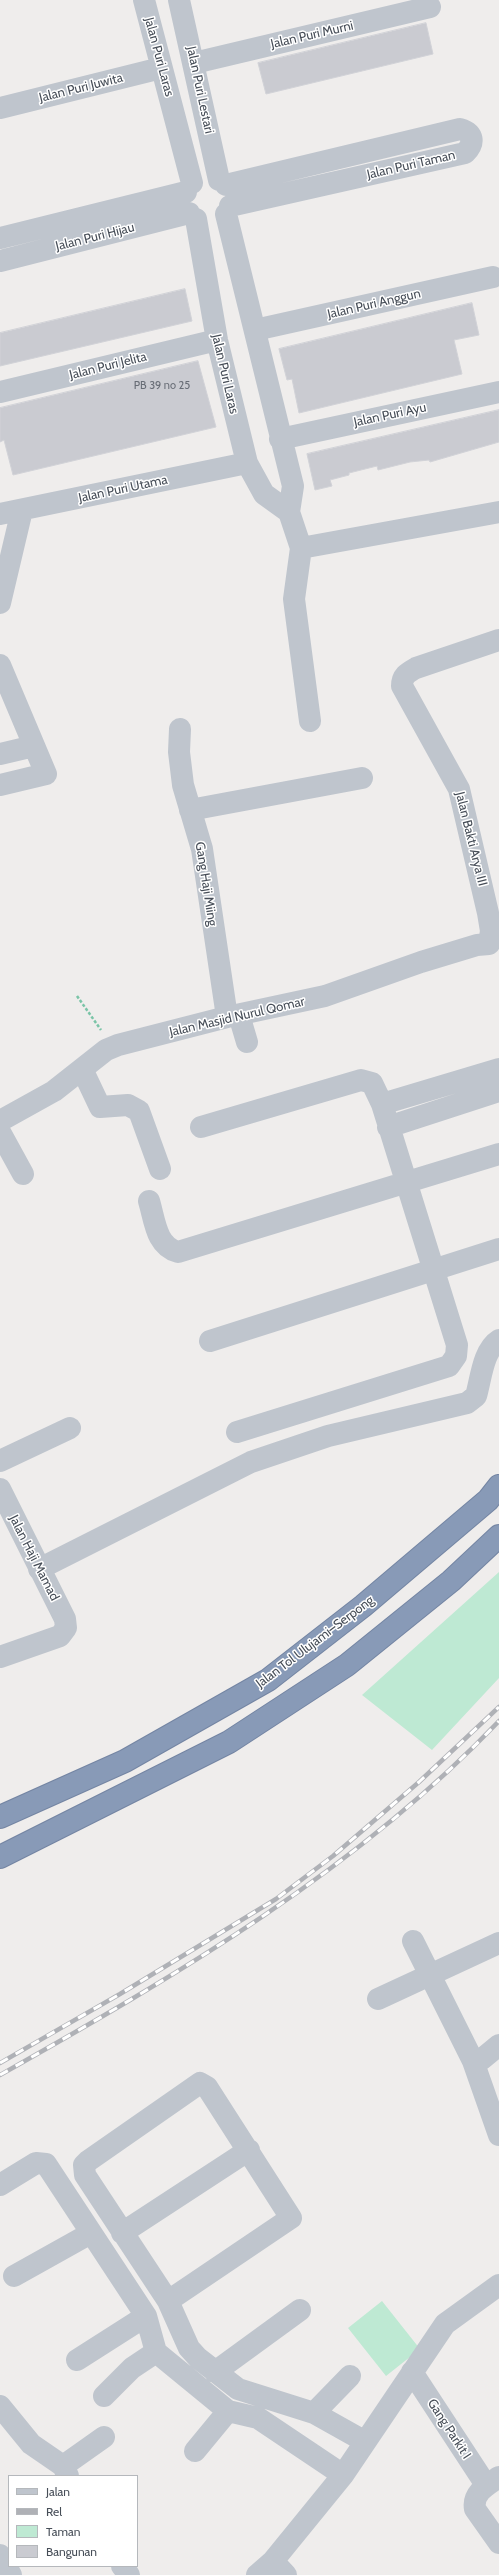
<!DOCTYPE html>
<html>
<head>
<meta charset="utf-8">
<style>
	body { margin:0 }
	#map { position:relative; width:499px; height:2575px; overflow:hidden; background:#efedec; font-family:Cabin,sans-serif }
	canvas { display:block }
	.legend { position:absolute; left:8px; top:2475px; width:130px; height:92px; box-sizing:border-box; background:#fff; border:1px solid #b5b8bc; margin:0; padding:5px 7px; list-style:none; font-size:12px; color:#474e58 }
	.legend li { display:flex; align-items:center; gap:8px; height:20px }
	.legend b { width:20px; border:1px solid #b5b8bc }
</style>
</head>
<body>
<div id="map">
<canvas width="499" height="2575"></canvas>
<ul class="legend">
<li><b style="height:5px;background:#bfc5cd"></b>Jalan</li>
<li><b style="height:5px;background:#afb1b6"></b>Rel</li>
<li><b style="height:11px;background:#bee9d3"></b>Taman</li>
<li><b style="height:11px;background:#cacbd1"></b>Bangunan</li>
</ul>
</div>
<script>
const ctx = document.querySelector('canvas').getContext('2d');
ctx.lineJoin = 'round';
function paint(path, color) { ctx.fillStyle = color; ctx.fill(path, 'evenodd'); }
function strokePath(path, color, width, dash) { ctx.strokeStyle = color; ctx.lineWidth = width; ctx.lineCap = dash ? 'butt' : 'round'; ctx.setLineDash(dash || []); ctx.stroke(path); }
function label(font, color, halo, rows, align = 'center') {
  ctx.font = font + ' Cabin,sans-serif'; ctx.lineWidth = 3; ctx.setLineDash([]); ctx.textBaseline = 'middle'; ctx.strokeStyle = halo; ctx.fillStyle = color; for (const [text, x, y, turn = 0] of rows) {
    ctx.save(); ctx.translate(x, y); ctx.rotate((+turn || 0) * Math.PI / 180); ctx.textAlign = isNaN(turn) ? turn : align; if (halo) ctx.strokeText(text, 0, 0); ctx.fillText(text, 0, 0); ctx.restore();
  }
}
const green = new Path2D(`
	M499,1572V1678L432,1750L362,1695Z
	M382,2301L420,2349L386,2376L348,2328Z`);
const building = new Path2D(`
	M426,23L433,54L266,94L258,63Z
	M185,289L192,321L0,366V333Z
	M472,303L479,335L454,340L462,374L299,413L292,379L287,380L279,349Z
	M198,361L216,427L13,475L4,440L0,442V408Z
	M499,410V442L430,462L429,460L410,462L378,470L377,466L349,473V475L330,480L332,486L315,490L307,454Z`);
const path = new Path2D(`
	M77,996L101,1030`);
const minor = new Path2D(`
	M144,0L192,183
	M179,0L219,180
	M194,63L430,7
	M0,108L161,68
	M226,185L460,129C474,133 475,143 465,153L230,206
	M226,214L293,486L289,512L301,548L294,599L310,721
	M196,219L217,340L247,463L264,494L289,512
	M0,238L186,192
	M0,261L189,213
	M255,330L493,277
	M0,392L217,340
	M280,439L499,392
	M0,514L247,463
	M301,548L499,512
	M0,603L22,510
	M0,665L46,774L0,785
	M180,729L179,752L183,785L202,849L227,1017
	M0,754L34,746
	M190,810L362,778
	M489,944L491,931L488,913L459,789L402,686C402,676 407,673 416,668L499,640
	M239,1015L247,1042
	M82,1069L100,1107L128,1105L139,1111L160,1169
	M0,1121L54,1091L106,1050L118,1045L227,1017L325,996L421,962L477,945L489,944
	M201,1127L361,1080L372,1083L382,1104L499,1069
	M388,1127L499,1091
	M0,1132L23,1174
	M149,1201C155,1221 156,1246 178,1252L499,1154
	M210,1341L499,1249
	M237,1432L449,1366L456,1356L457,1345L382,1104
	M0,1461L70,1428
	M0,1489L65,1619L66,1628L60,1636L0,1657
	M39,1569L251,1462L328,1436L467,1403L476,1396C481,1379 483,1350 499,1340
	M413,1941L473,2061L499,2135
	M378,1999L499,1943
	M473,2061L482,2059L499,2045
	M0,2185L36,2163L46,2164L146,2316L156,2352
	M122,2233L249,2150
	M14,2276L91,2233
	M168,2301L291,2218L207,2087L200,2083L88,2161L84,2165L85,2175L168,2301L189,2348L198,2358L238,2389L314,2413L364,2441
	M77,2360L146,2316
	M215,2372L300,2310
	M412,2372L486,2485
	M104,2396L132,2368L156,2352L228,2411L258,2418L343,2475
	M0,2406L31,2444L63,2466
	M314,2413L350,2376
	M195,2451L228,2411
	M68,2476L63,2466L104,2437
	M499,2477C487,2485 472,2493 475,2509L499,2543
	M0,2555L11,2575
	M273,2561L286,2575
	M122,2566L129,2575
	M257,2575L273,2561L343,2475L445,2324L499,2285`);
const highway = new Path2D(`
	M0,1817L125,1761L268,1680L363,1606L488,1500L499,1486
	M0,1857L229,1742L347,1665L451,1581L499,1536`);
const rail = new Path2D(`
	M0,2063L120,1994L276,1899L333,1856L419,1782L499,1707
	M0,2075C177,1975 357,1870 499,1721`);
const numberNames = [
	["PB 39 no 25",162,386]
];
const streetNames = [
	["Jalan Puri Murni",312,35,-13],
	["Jalan Puri Laras",159,57,75],
	["Jalan Puri Juwita",81,88,-14],
	["Jalan Puri Lestari",200,90,78],
	["Jalan Puri Taman",411,165,-13],
	["Jalan Puri Hijau",95,237,-14],
	["Jalan Puri Anggun",374,304,-13],
	["Jalan Puri Jelita",108,366,-14],
	["Jalan Puri Laras",225,374,77],
	["Jalan Puri Ayu",390,415,-12],
	["Jalan Puri Utama",123,489,-12],
	["Jalan Bakti Arya III",471,839,76],
	["Gang Haji Miing",206,884,81],
	["Jalan Masjid Nurul Qomar",237,1017,-13],
	["Jalan Haji Mamad",34,1558,63],
	["Jalan Tol Ulujami–Serpong",315,1642,-37],
	["Gang Parkit I",449,2429,57]
];
paint(green, '#bee9d3');
paint(building, '#cacbd1');
strokePath(building, '#d1d2d7', 1);
strokePath(highway, '#7485a3', 24);
strokePath(path, '#7ac4a7', 2.5, [3, 2]);
strokePath(minor, '#bfc5cd', 22);
strokePath(highway, '#889ab7', 22);
strokePath(rail, '#afb1b6', 4.5);
strokePath(rail, '#fff', 3, [9]);
label('11px', '#686d76', null, numberNames);
label('13px', '#474e58', '#fff', streetNames);
</script>
</body>
</html>
